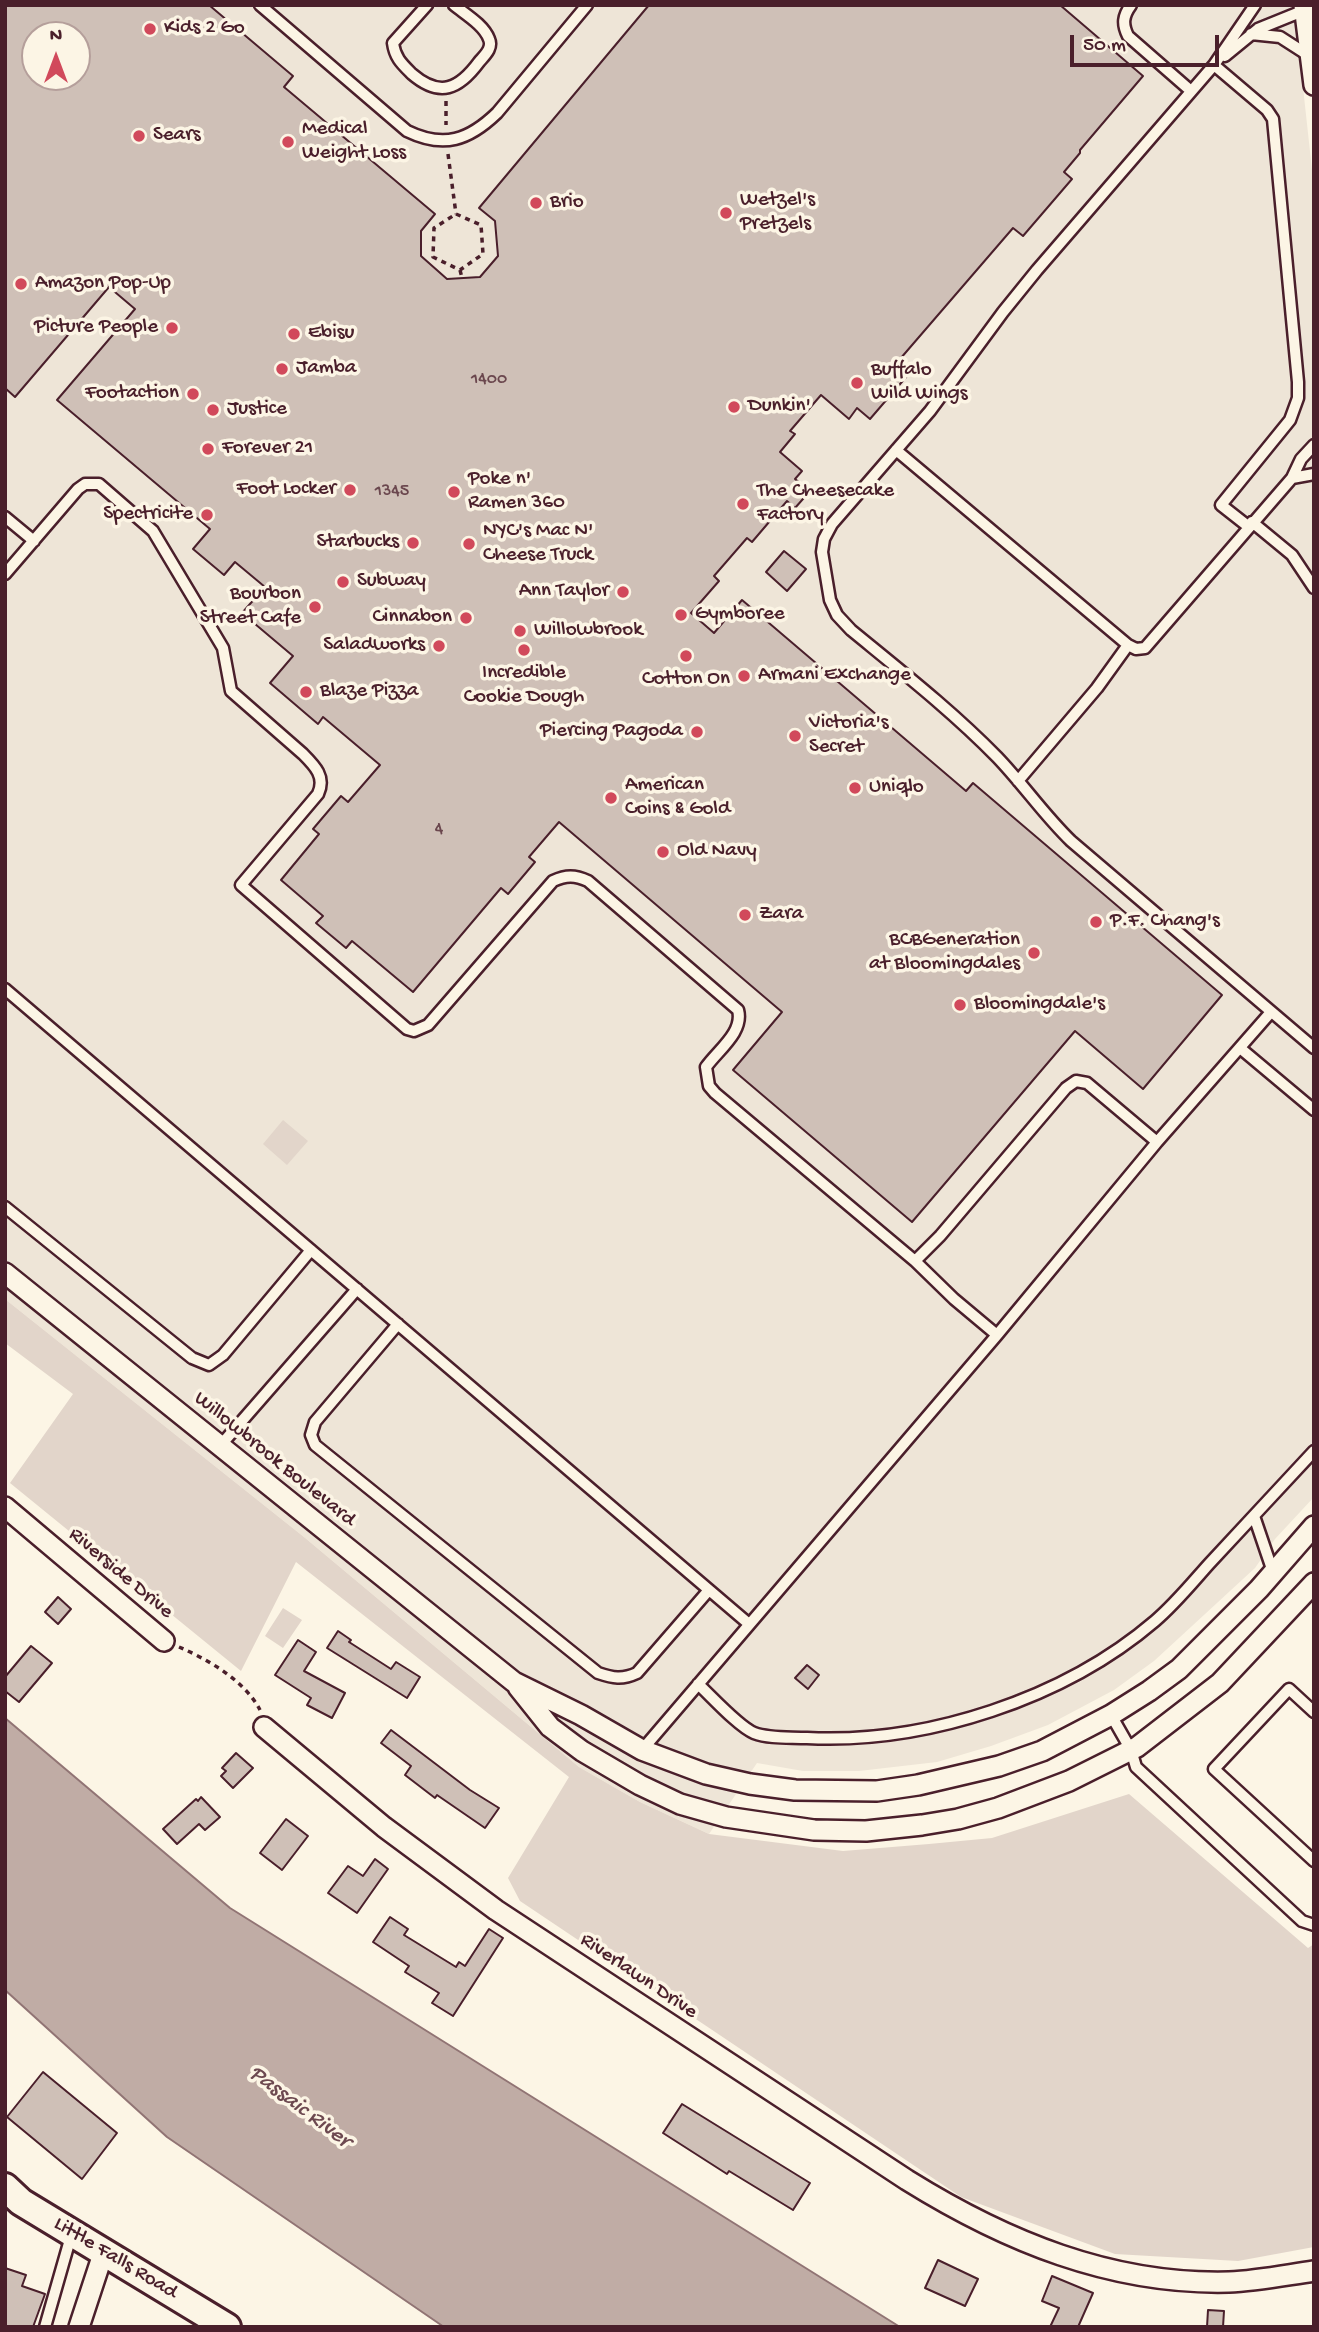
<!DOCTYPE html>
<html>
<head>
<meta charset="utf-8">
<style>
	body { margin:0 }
	#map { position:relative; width:1319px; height:2332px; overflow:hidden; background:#fcf5e5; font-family:"Gochi Hand",sans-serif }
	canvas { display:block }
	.frame { position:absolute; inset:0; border:7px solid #4a1f2b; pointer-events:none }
	.north { position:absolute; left:21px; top:21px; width:70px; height:70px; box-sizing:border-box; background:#fcf5e5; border:2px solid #b59f9b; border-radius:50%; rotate:0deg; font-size:19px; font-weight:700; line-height:28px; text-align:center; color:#4a1f2b }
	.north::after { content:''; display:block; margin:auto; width:24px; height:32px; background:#d1495b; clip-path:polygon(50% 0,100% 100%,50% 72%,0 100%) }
	.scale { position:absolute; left:1070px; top:35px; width:149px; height:32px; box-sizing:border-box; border:4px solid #4a1f2b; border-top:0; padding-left:9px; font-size:21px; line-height:24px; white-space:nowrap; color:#4a1f2b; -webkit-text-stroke:5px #fcf5e5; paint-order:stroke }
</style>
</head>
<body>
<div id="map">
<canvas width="1319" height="2332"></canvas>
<div class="frame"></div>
<div class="north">N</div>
<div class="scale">50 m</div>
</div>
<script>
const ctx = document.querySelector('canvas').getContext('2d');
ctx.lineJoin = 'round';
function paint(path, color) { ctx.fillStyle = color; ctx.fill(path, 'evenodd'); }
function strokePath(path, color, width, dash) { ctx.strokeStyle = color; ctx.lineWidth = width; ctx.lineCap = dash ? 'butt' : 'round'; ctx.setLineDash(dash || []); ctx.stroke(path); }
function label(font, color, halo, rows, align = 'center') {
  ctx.font = font + ' "Gochi Hand",sans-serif'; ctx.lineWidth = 7; ctx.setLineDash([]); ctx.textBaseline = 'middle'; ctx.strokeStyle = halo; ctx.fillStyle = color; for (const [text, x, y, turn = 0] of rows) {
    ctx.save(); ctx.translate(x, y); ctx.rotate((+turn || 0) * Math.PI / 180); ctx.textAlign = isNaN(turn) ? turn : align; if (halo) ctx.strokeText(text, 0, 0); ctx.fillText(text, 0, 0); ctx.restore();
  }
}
const built = new Path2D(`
	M5,5H1294L1314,188V1497L1275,1539L1255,1568L1154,1661L1114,1690L1048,1725L991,1746L937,1762L859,1771H803L757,1763L709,1834L640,1802L579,1767L304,1537L5,1299ZM35,35H77V77H35Z`);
const green = new Path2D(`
	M283,1120L308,1141L287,1165L263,1144Z
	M5,1299L304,1537L579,1767L640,1802L709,1834L843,1851L929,1844L992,1838L1129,1794L1308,1948L1314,1944V2247L1238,2261L1115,2254L961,2197L520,1901L508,1878L569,1777L296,1562L241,1671L10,1483L73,1394L5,1343Z
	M283,1608L302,1620L283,1648L265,1636Z`);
const water = new Path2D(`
	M5,1718L230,1908L900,2327H444L167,2137L5,1990Z`);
const building = new Path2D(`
	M5,5H209L293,76L284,87L435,214L421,231V256L447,279L480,277L498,256L495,221L479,208L649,5H1060L1143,76L1080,150V153L1064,172L1072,179L1023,236L1013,228L894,366L907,376L870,419L857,408L849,419L821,395L790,431L795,434L780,452L802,471L795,479L810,491L795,508L787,501L752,542L747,538L714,576L719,581L691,613L714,633L742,600L966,791L973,783L1222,995L1143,1089L1075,1031L912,1222L733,1070L782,1012L559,822L529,857L535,862L508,894L501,888L413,992L352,941L346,948L316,923L323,916L281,880L319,834L313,829L341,796L348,802L380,765L323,717L318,724L270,683L293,656L242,613L265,587L235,562L224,575L193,549L210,529L57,400L135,309L109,287L15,397L5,388ZM35,35H77V77H35Z
	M784,551L806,569L787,591L766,572Z
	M58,1597L71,1609L58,1624L45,1612Z
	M338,1631L351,1640L349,1642L391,1669L396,1662L420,1677L407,1698L327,1648Z
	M298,1640L316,1652L304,1671L345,1693L332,1718L307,1705L311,1698L275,1675Z
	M31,1646L52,1663L19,1702L5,1691V1677Z
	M807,1665L819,1675L808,1689L795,1678Z
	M391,1730L470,1790L499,1808L485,1828L437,1795L435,1798L405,1775L411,1766L381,1743Z
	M236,1753L253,1768L233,1788L221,1776L226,1771L222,1768Z
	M201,1797L220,1817L205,1830L199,1824L177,1844L163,1829L196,1799L198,1801Z
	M286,1819L308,1836L282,1870L260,1853Z
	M375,1859L388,1869L357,1913L328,1893L348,1866L363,1876Z
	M390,1917L408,1929L404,1935L456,1967L459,1962L465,1966L489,1929L503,1938L453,2016L432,2003L439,1993L405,1972L409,1966L373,1942Z
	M43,2072L117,2133L82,2179L7,2117Z
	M682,2104L810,2183L793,2210L729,2171L727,2174L663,2133Z
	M938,2260L978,2279L965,2306L925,2288Z
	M5,2268L26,2275L22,2286L45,2294L33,2327H5Z
	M1052,2276L1093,2293L1078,2327H1050L1059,2308L1042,2301Z
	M1208,2310L1224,2311L1223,2327H1207Z`);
const path = new Path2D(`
	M446,101V125
	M448,154L456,214
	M456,214L481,225L483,254L460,270L433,257L434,228Z
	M460,270L462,278
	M179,1647C209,1660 245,1681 260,1710`);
const lane = new Path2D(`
	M260,5L407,131C444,149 469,140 497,113L587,5
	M427,5L393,43C395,58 402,64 412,74C440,98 459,89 479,62C485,55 493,48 489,39C484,25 465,14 454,5
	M1131,5C1123,16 1122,24 1128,36L1191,91
	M1255,5L1214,65L1037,270L1003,312L930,411L832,524L824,539L822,552L830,600L837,615L851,630C901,671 952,711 997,757C1023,784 1044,815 1071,841L1314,1048
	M1251,34L1280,37L1308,55
	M1225,56L1258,29L1305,10
	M1214,65L1267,110L1273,119L1298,382V398L1290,420L1221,505L1249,527
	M896,450L1128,645
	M1292,478L1301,459L1314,445
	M5,517L34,541
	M1252,522L1292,555L1314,588
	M5,574L78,489L85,484H99L153,531L223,648L231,691L303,754C315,766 326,777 318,794L241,885L407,1029L414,1031L428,1025L553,881C566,875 575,875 588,881L738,1010C744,1032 718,1050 706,1067L709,1086L715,1093L915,1261L954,1299L997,1335
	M1018,781L1097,688L1128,645L1136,649L1145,648L1292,478L1314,474
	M5,989L749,1624
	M1240,1048L1314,1110
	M5,1207L192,1358L209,1365L223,1355L311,1250
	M915,1261L940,1236L1066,1088L1076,1081L1087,1083L1157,1142
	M398,1324L315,1422L311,1435L315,1445L598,1673C613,1678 622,1680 637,1673L709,1590
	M220,1446L357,1289
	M1254,1516L1273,1572
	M698,1684C711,1696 739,1727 754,1733C770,1739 790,1737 807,1738C926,1744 1064,1699 1155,1621C1175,1604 1192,1583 1209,1564C1244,1526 1279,1489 1314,1451
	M1314,1712L1289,1689L1214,1769L1314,1861
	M1111,1715L1131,1750L1136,1767L1302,1921L1314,1925
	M642,1750L997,1335L1157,1142L1271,1012
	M45,2327L71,2236`);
const street = new Path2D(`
	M1304,5L1314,85
	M5,1273L514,1682L581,1715L642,1750L706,1774L750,1784L795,1790L877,1791L918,1785L999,1766L1042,1751L1111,1715L1149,1691L1179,1669L1259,1589L1314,1526
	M5,1507L164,1641
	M518,1687L550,1727L582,1751L640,1785L680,1804L726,1817L814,1830L866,1831L922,1825L958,1819L998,1808L1069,1781L1137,1747L1220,1683L1314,1583
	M264,1727L384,1827L496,1910L907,2180C1005,2241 1111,2285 1229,2282C1257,2281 1286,2275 1314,2271
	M79,2327L104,2251`);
const secondary = new Path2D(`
	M5,2187L21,2202L227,2327`);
const markers = [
	[150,29,7,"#d1495b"],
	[139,136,7,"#d1495b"],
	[288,142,7,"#d1495b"],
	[536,203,7,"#d1495b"],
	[726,213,7,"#d1495b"],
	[21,284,7,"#d1495b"],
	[172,328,7,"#d1495b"],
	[294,334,7,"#d1495b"],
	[282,369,7,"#d1495b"],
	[857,383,7,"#d1495b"],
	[193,394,7,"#d1495b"],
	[734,407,7,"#d1495b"],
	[213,410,7,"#d1495b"],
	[208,449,7,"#d1495b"],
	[350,490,7,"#d1495b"],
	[454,492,7,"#d1495b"],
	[743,504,7,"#d1495b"],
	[207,515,7,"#d1495b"],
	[413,543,7,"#d1495b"],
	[469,544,7,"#d1495b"],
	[343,582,7,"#d1495b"],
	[623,592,7,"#d1495b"],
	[315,607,7,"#d1495b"],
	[681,615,7,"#d1495b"],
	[466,618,7,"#d1495b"],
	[520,631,7,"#d1495b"],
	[439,646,7,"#d1495b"],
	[524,650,7,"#d1495b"],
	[686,656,7,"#d1495b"],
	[744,676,7,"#d1495b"],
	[306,692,7,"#d1495b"],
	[697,732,7,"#d1495b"],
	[795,736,7,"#d1495b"],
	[855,788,7,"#d1495b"],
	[611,798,7,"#d1495b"],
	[663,852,7,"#d1495b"],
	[745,915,7,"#d1495b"],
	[1096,922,7,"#d1495b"],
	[1034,953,7,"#d1495b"],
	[960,1005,7,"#d1495b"]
];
const numberNames = [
	["1400",489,380],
	["1345",392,492],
	["4",439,830]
];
const poiNames = [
	["Kids 2 Go",164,29],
	["Medical",302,130],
	["Weight Loss",302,154],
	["Sears",153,136],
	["Wetzel's",740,201],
	["Pretzels",740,225],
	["Brio",550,203],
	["Amazon Pop-Up",35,284],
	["Picture People",158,328,"right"],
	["Ebisu",308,334],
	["Jamba",296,369],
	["Buffalo",871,371],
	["Wild Wings",871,395],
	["Footaction",179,394,"right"],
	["Dunkin'",748,407],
	["Justice",227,410],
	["Forever 21",222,449],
	["Poke n'",468,480],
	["Ramen 360",468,504],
	["Foot Locker",336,490,"right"],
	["The Cheesecake",757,492],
	["Factory",757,516],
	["Spectricite",193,515,"right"],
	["NYC's Mac N'",483,532],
	["Cheese Truck",483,556],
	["Starbucks",399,543,"right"],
	["Subway",357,582],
	["Ann Taylor",609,592,"right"],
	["Bourbon",301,595,"right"],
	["Street Cafe",301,619,"right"],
	["Gymboree",695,615],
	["Cinnabon",452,618,"right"],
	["Willowbrook",534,631],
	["Saladworks",425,646,"right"],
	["Incredible",524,674,"center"],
	["Cookie Dough",524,698,"center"],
	["Armani Exchange",758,676],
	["Cotton On",686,680,"center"],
	["Blaze Pizza",320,692],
	["Victoria's",809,724],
	["Secret",809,748],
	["Piercing Pagoda",683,732,"right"],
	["American",625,786],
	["Coins & Gold",625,810],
	["Uniqlo",869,788],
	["Old Navy",677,852],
	["Zara",759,915],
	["P.F. Chang's",1110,922],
	["BCBGeneration",1020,941,"right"],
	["at Bloomingdales",1020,965,"right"],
	["Bloomingdale's",974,1005]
];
const streetNames = [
	["Willowbrook Boulevard",274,1460,39],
	["Riverside Drive",120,1574,40],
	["Riverlawn Drive",638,1977,34],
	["Little Falls Road",115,2259,31]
];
const waterNames = [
	["Passaic River",299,2108,37]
];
paint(built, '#eee5d7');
paint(green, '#e2d5ca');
paint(water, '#c0aca5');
strokePath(water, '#917474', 2);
paint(building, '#cfc0b7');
strokePath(building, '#4a1f2b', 2);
strokePath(lane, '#4a1f2b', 15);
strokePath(street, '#4a1f2b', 24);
strokePath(secondary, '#4a1f2b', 32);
strokePath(path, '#4a1f2b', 3.5, [5, 5]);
strokePath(lane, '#fcf5e5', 10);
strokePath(street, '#fcf5e5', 19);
strokePath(secondary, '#fcf5e5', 26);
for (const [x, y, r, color] of markers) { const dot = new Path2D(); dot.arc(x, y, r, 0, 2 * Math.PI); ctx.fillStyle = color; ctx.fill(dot); strokePath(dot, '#fcf5e5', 2.5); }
label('18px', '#6b474e', null, numberNames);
label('21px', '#4a1f2b', '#fcf5e5', poiNames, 'left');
label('21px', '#4a1f2b', '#fcf5e5', streetNames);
label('italic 23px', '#6d4950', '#fcf5e5', waterNames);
</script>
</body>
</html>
